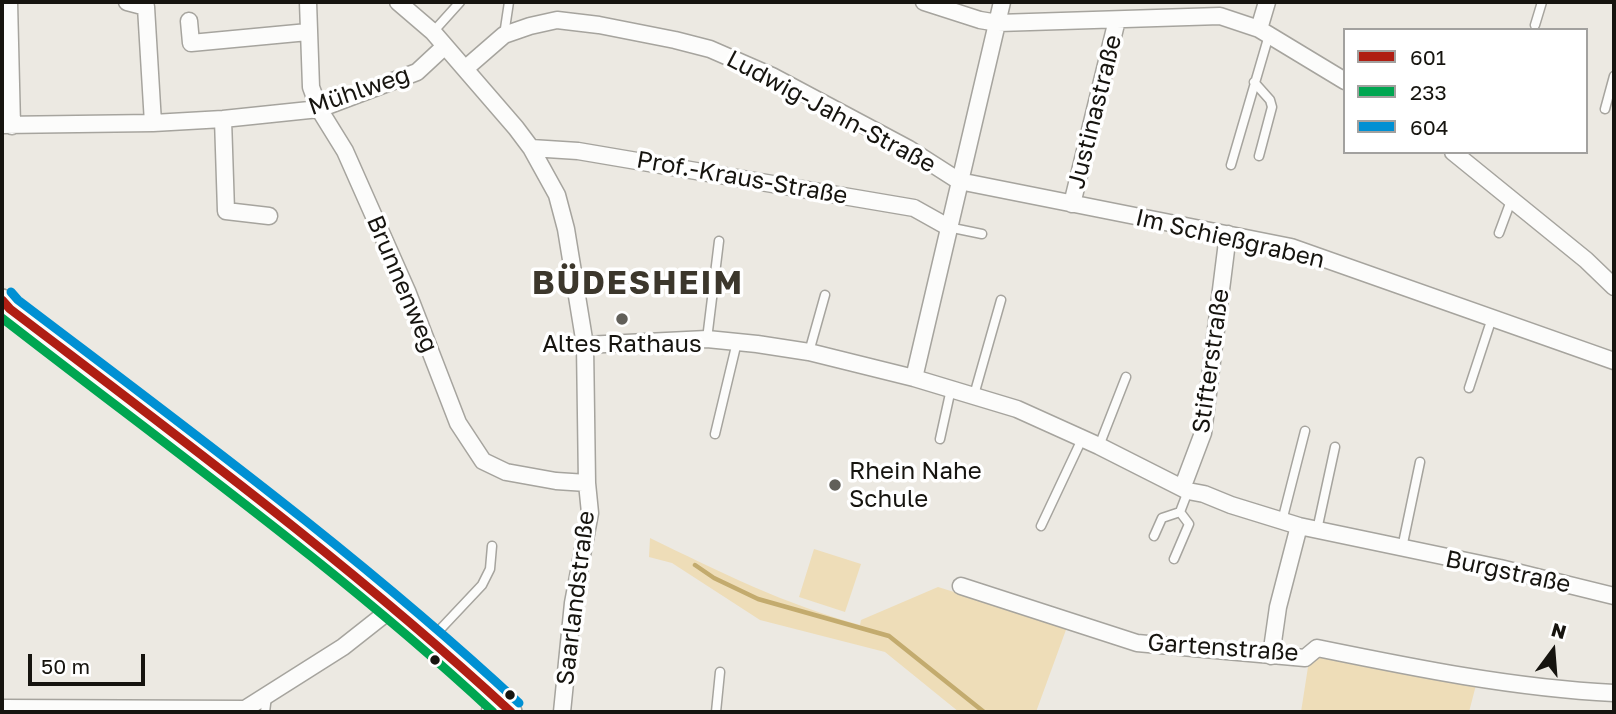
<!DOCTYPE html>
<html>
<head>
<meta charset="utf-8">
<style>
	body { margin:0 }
	#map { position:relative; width:1616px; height:714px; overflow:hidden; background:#ece9e2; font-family:"Golos Text",sans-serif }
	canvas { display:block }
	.frame { position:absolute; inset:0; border:4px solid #16140f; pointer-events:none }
	.legend { position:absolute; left:1343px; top:28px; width:245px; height:126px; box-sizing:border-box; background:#fff; border:2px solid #a2a19f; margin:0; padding:9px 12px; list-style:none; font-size:21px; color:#16140f }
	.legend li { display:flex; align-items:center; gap:14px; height:35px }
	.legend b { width:35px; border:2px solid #a2a19f }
	.north { position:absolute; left:1518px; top:616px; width:70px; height:70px; -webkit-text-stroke:5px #fff; paint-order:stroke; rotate:16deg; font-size:19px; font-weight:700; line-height:28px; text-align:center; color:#16140f }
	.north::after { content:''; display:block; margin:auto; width:24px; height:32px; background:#16140f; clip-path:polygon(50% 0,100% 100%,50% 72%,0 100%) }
	.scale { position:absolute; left:28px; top:654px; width:117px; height:32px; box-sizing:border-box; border:4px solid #16140f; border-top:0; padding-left:9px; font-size:21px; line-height:24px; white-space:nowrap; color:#16140f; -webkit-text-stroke:5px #fff; paint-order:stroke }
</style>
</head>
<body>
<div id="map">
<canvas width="1616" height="714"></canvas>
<div class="frame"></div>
<ul class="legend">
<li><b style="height:9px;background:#af1e13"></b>601</li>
<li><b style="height:9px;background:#00a651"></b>233</li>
<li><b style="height:9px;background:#0090d3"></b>604</li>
</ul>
<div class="north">N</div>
<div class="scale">50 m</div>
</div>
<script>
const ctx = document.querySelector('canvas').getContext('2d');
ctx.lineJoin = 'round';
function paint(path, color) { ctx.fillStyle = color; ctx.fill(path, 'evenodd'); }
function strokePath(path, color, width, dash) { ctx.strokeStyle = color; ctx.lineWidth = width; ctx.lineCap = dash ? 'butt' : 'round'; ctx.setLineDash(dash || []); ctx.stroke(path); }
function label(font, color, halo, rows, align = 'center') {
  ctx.font = font + ' "Golos Text",sans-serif'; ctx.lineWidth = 7; ctx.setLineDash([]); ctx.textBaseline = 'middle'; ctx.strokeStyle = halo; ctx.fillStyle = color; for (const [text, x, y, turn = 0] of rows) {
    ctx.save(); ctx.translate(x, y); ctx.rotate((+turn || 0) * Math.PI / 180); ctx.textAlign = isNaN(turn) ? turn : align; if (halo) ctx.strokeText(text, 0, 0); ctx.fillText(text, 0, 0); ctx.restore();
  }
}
const green = new Path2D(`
	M650,538C718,571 786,605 860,625L861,620L938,587L1067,627L1036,712H959L885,652L760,620L672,563L649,557Z
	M814,549L861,564L845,612L799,597Z
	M1321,652L1476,685L1469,712H1301L1308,667Z`);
const stream = new Path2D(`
	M695,565L714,578L758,599L889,636L984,712`);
const service = new Path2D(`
	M1535,25L1542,2
	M433,32L460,2
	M504,35L509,2
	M1254,82L1270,100L1272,107L1259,156
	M1605,109L1614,76
	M1231,165L1269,35
	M948,227L982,234
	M1499,233L1512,198
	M707,339L719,241
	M809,352L825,295
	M1469,388L1492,318
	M974,395L1001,300
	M715,434L737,342
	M940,439L951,389
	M1099,446L1126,377
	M1282,521L1305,431
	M1041,526L1082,439
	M1317,530L1335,447
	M1154,536L1162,518L1180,512L1188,491
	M1402,548L1420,462
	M1174,559L1189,524L1180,512
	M433,637L482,585L490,569L492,546
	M265,712L267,696
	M486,712L488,693
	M716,712L720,672`);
const minor = new Path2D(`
	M9,2L12,126
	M127,2L146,7L153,123
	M308,2L311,87L319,109L345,151L407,291L458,423L483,461L506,472L556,481L587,483
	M398,2L433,32L516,128L531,148L557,195L566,229L585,345L587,483L590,513L573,603L562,712
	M924,2L980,20L998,23L1220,16L1259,29L1345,81
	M189,21L191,43L308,32
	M1259,29L1267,2
	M466,68L504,35L530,26L557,20L599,25L675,40L710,49L772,76L909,149L959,181L1291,247L1614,361
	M223,119L226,211L269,216
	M2,125L153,123L223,119L319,109L417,72L445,46
	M531,148L578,151L914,208L948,227
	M1453,152L1586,260L1614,287
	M1072,204L1117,20
	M585,345L707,339L757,344L809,352L914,378L1017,409L1099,446L1188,491L1204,494L1231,505L1299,526L1500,568L1614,596
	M914,378L1002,2
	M1183,486L1203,433L1228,234
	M961,586L1137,643L1305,658L1317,648C1415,668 1513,688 1614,693
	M1271,656L1278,607L1299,526
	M2,708L245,709L343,647L395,606`);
const secondary = new Path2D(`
	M2,300L10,309C180,439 356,563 511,712`);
const bus1 = new Path2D(`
	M2,300L10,309C181,439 353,566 511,712`);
const bus2 = new Path2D(`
	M2,318C168,447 339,569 493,712`);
const bus3 = new Path2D(`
	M11,292L18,300C189,430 362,557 519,703`);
const markers = [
	[622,319,7,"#615f59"],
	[835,485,7,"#615f59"],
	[435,660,6,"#16140f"],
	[510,695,6,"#16140f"]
];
const streetNames = [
	["Mühlweg",359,91,-19],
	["Ludwig-Jahn-Straße",831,112,28],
	["Justinastraße",1095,112,-76],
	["Prof.-Kraus-Straße",742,178,10],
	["Im Schießgraben",1230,239,13],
	["Brunnenweg",402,284,67],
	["Stifterstraße",1211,361,-82],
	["Burgstraße",1508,572,12],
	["Saarlandstraße",576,598,-83],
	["Gartenstraße",1223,648,4]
];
const poiNames = [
	["Altes Rathaus",622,344],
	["Rhein Nahe",849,471,"left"],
	["Schule",849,499,"left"]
];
const districtNames = [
	["BÜDESHEIM",638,284]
];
paint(green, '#eeddb8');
strokePath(stream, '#c3ab6e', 4.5);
strokePath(service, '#a6a49e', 11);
strokePath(minor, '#a6a49e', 19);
strokePath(secondary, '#a6a49e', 24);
strokePath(service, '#fcfcfb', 8);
strokePath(minor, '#fcfcfb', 16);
strokePath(secondary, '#fcfcfb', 21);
strokePath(bus1, '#af1e13', 9);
strokePath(bus2, '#00a651', 9);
strokePath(bus3, '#0090d3', 9);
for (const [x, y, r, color] of markers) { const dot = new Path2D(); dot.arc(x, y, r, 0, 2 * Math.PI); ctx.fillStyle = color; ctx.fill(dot); strokePath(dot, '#fff', 2.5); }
label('24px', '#16140f', '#fff', streetNames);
label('24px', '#16140f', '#fff', poiNames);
ctx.letterSpacing = '2px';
label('bold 32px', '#3c372c', '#fff', districtNames);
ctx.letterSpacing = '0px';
</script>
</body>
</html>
